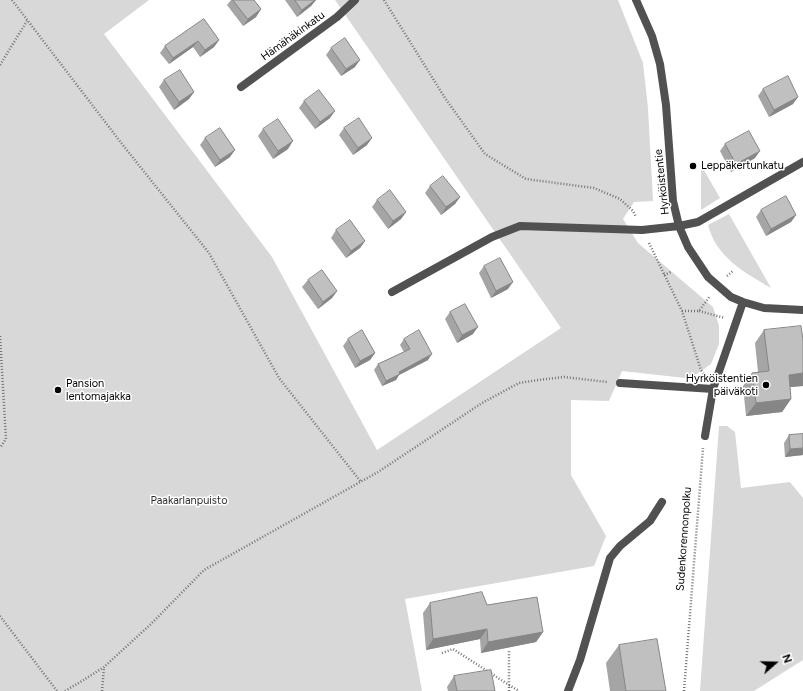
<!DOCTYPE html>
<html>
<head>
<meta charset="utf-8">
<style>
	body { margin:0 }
	#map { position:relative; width:803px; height:691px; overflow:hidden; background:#fff; font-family:Figtree,sans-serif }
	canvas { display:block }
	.north { position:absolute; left:755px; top:643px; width:40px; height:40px; -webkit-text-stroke:3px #fff; paint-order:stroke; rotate:70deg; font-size:11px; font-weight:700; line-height:16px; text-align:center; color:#000 }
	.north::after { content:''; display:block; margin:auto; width:14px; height:18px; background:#000; clip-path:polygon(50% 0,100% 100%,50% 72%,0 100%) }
</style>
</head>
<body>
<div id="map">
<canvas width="803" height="691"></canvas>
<div class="north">N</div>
</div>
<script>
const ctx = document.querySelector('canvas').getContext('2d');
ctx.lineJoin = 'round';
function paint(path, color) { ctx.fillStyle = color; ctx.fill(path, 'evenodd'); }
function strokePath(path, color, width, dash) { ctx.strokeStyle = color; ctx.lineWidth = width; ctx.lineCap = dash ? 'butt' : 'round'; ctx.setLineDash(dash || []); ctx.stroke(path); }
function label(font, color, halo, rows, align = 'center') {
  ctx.font = font + ' Figtree,sans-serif'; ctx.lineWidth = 3; ctx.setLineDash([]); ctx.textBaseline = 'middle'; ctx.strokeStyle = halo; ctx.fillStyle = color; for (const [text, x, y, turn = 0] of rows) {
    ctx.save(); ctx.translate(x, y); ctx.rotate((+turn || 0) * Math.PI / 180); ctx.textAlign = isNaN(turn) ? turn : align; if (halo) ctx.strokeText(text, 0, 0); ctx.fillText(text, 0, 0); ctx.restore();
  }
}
const green = new Path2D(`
	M0,0H149L104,34L272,257L377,450L561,328L335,0H618L643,63L648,108L653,201L634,202L623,219L638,243L713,307L719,326V344L711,364L697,374L685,378L622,371L609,401L571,400V475L606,536L594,566L405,599L422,691H0Z
	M701,165L720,198L701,210Z
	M729,214L771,288C745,273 716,257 708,225Z
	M719,426H727L735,432L741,488L790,482L803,498V660L754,691H700Z`);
const path = new Path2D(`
	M12,0L122,144L209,253L279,378L361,482
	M384,0L445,98L485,154L526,179L594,188L620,199L633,211L636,217
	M0,65L27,21
	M649,243L682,311L701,370L704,374
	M664,275L671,272
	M727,276L733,271
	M682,311H699L710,296
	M699,311L725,318
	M0,336L6,439L0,448
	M0,616L57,691
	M442,653L453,649L509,685V650
	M65,691L82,681L104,667L151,624L204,570L378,472L482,403L519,383L538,380L564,377L607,382
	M102,691L104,667
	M509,691V685L519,691
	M684,691L703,448`);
const service = new Path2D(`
	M705,436L713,389
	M568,691L580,660L610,558L620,546L650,521L662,502`);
const minor = new Path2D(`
	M636,0L652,36L660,64L666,105L673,201L679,226L688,247L708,277L731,297L743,302L764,308L803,310
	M241,87L337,17L355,0
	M392,292L492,237L520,226L642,230L679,226L698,222L803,162
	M620,383L713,389L743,302`);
const wall = new Path2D(`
	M231,0H254L261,9L256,17L243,26L227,5Z
	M285,0H316L311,6L297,17Z
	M204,19L219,40L214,47L200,57L193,47L169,64L160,53L165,46Z
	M331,48L355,67L341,76L326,55Z
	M164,80L194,92L189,99L174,110L159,87Z
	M763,89L793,104L769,117L758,96Z
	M304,101L330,118L315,129L299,108Z
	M344,128L367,145L353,155L339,135Z
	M263,129L288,149L273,159L258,136Z
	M205,138L230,157L215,167L200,145Z
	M725,144L755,158L731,172L720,151Z
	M430,186L460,197L455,204L441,215L425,193Z
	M377,200L406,212L401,219L388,229L372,207Z
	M761,210L796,215L791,222L766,236L756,217Z
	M336,230L365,241L360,248L346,258L331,238Z
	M484,266L508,289L491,298L479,273Z
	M308,280L337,291L332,298L318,309L302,287Z
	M450,312L473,334L457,343L445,319Z
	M764,330L803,340V386L790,387L791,399L782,412L746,416L743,386L752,373L758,372L755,343Z
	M348,339L375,353L370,360L355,368L343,346Z
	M404,339L428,360L399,375L396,380L382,386L374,370L378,364L404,352L400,345Z
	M803,434V455L785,457L784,443L789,435Z
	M430,603L487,605L543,632L536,642L481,653L480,639L426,650L423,613Z
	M619,645L666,691H610L606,663Z
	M454,676L495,691H448L447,687Z`);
const shadedWall = new Path2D(`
	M315,0H316L311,6L297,17L302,10Z
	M261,9L256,17L243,26L248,19Z
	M219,40L214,47L200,57L205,50Z
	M198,41L193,47L169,64L173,58Z
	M360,60L355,67L341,76L346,69Z
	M194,92L189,99L174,110L179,102Z
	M798,97L793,104L769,117L774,110Z
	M335,111L330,118L315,129L320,122Z
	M372,138L367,145L353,155L358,148Z
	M293,141L288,149L273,159L278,151Z
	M235,150L230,157L215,167L220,160Z
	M760,151L755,158L731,172L736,164Z
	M460,197L455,204L441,215L446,207Z
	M406,212L401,219L388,229L393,221Z
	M796,215L791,222L766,236L771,229Z
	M365,241L360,248L346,258L351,251Z
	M513,282L508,289L491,298L496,291Z
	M337,291L332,298L318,309L323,302Z
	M478,327L473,334L457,343L462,335Z
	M375,353L370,360L355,368L360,361Z
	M432,354L428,360L399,375L396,380L382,386L386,381L399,372Z
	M803,373V386L779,388L789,375Z
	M791,399L782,412L746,416L756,403Z
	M803,448V455L785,457L790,449Z
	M487,629L480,639L426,650L433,639Z
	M543,632L536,642L481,653L488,642Z`);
const building = new Path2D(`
	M233,0H254L261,9L248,19Z
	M295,0H315L302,10Z
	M204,19L219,40L205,50L198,41L173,58L165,46Z
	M345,38L360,60L346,69L331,48Z
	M180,70L194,92L179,102L164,80Z
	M788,76L798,97L774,110L763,89Z
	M319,90L335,111L320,122L304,101Z
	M359,118L372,138L358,148L344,128Z
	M278,119L293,141L278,151L263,129Z
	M220,128L235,150L220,160L205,138Z
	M749,131L760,151L736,164L725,144Z
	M443,176L460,197L446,207L430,186Z
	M390,190L406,212L393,221L377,200Z
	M786,196L796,215L771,229L761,210Z
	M350,220L365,241L351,251L336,230Z
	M500,258L513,282L496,291L484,266Z
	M322,270L337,291L323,302L308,280Z
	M465,304L478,327L462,335L450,312Z
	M801,326L803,340V373L789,375L791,399L756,403L752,373L769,371L764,330Z
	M362,330L375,353L360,361L348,339Z
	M419,330L432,354L399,372L400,374L386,381L378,364L410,349L404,339Z
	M803,434V448L790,449L789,435Z
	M482,592L487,605L537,597L543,632L488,642L487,629L433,639L430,603Z
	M657,639L666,691H626L619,645Z
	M491,670L495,691H457L454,676Z`);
const markers = [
	[693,166,4,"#000"],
	[766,385,4,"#000"],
	[58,390,4,"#000"]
];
const streetNames = [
	["Hämähäkinkatu",293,36,-36],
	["Hyrköistentie",662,182,-96],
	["Sudenkorennonpolku",684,539,-86]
];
const poiNames = [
	["Leppäkertunkatu",701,166],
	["Hyrköistentien",758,379,"right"],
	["päiväkoti",758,392,"right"],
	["Pansion",66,384],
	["lentomajakka",66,397]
];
const parkNames = [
	["Paakarlanpuisto",189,501]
];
paint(green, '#d8d8d8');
strokePath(path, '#737373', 2.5, [1, 2]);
strokePath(service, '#515151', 8);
strokePath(minor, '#515151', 8);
paint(wall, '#a5a5a5');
paint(shadedWall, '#868686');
paint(building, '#c0c0c0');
strokePath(building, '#868686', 1);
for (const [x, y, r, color] of markers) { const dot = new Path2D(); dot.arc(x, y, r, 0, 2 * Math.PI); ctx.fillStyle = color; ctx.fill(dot); strokePath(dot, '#fff', 1.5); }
label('11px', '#000', '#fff', streetNames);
label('11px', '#000', '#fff', poiNames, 'left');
label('11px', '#2f2f2f', '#fff', parkNames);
</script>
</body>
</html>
